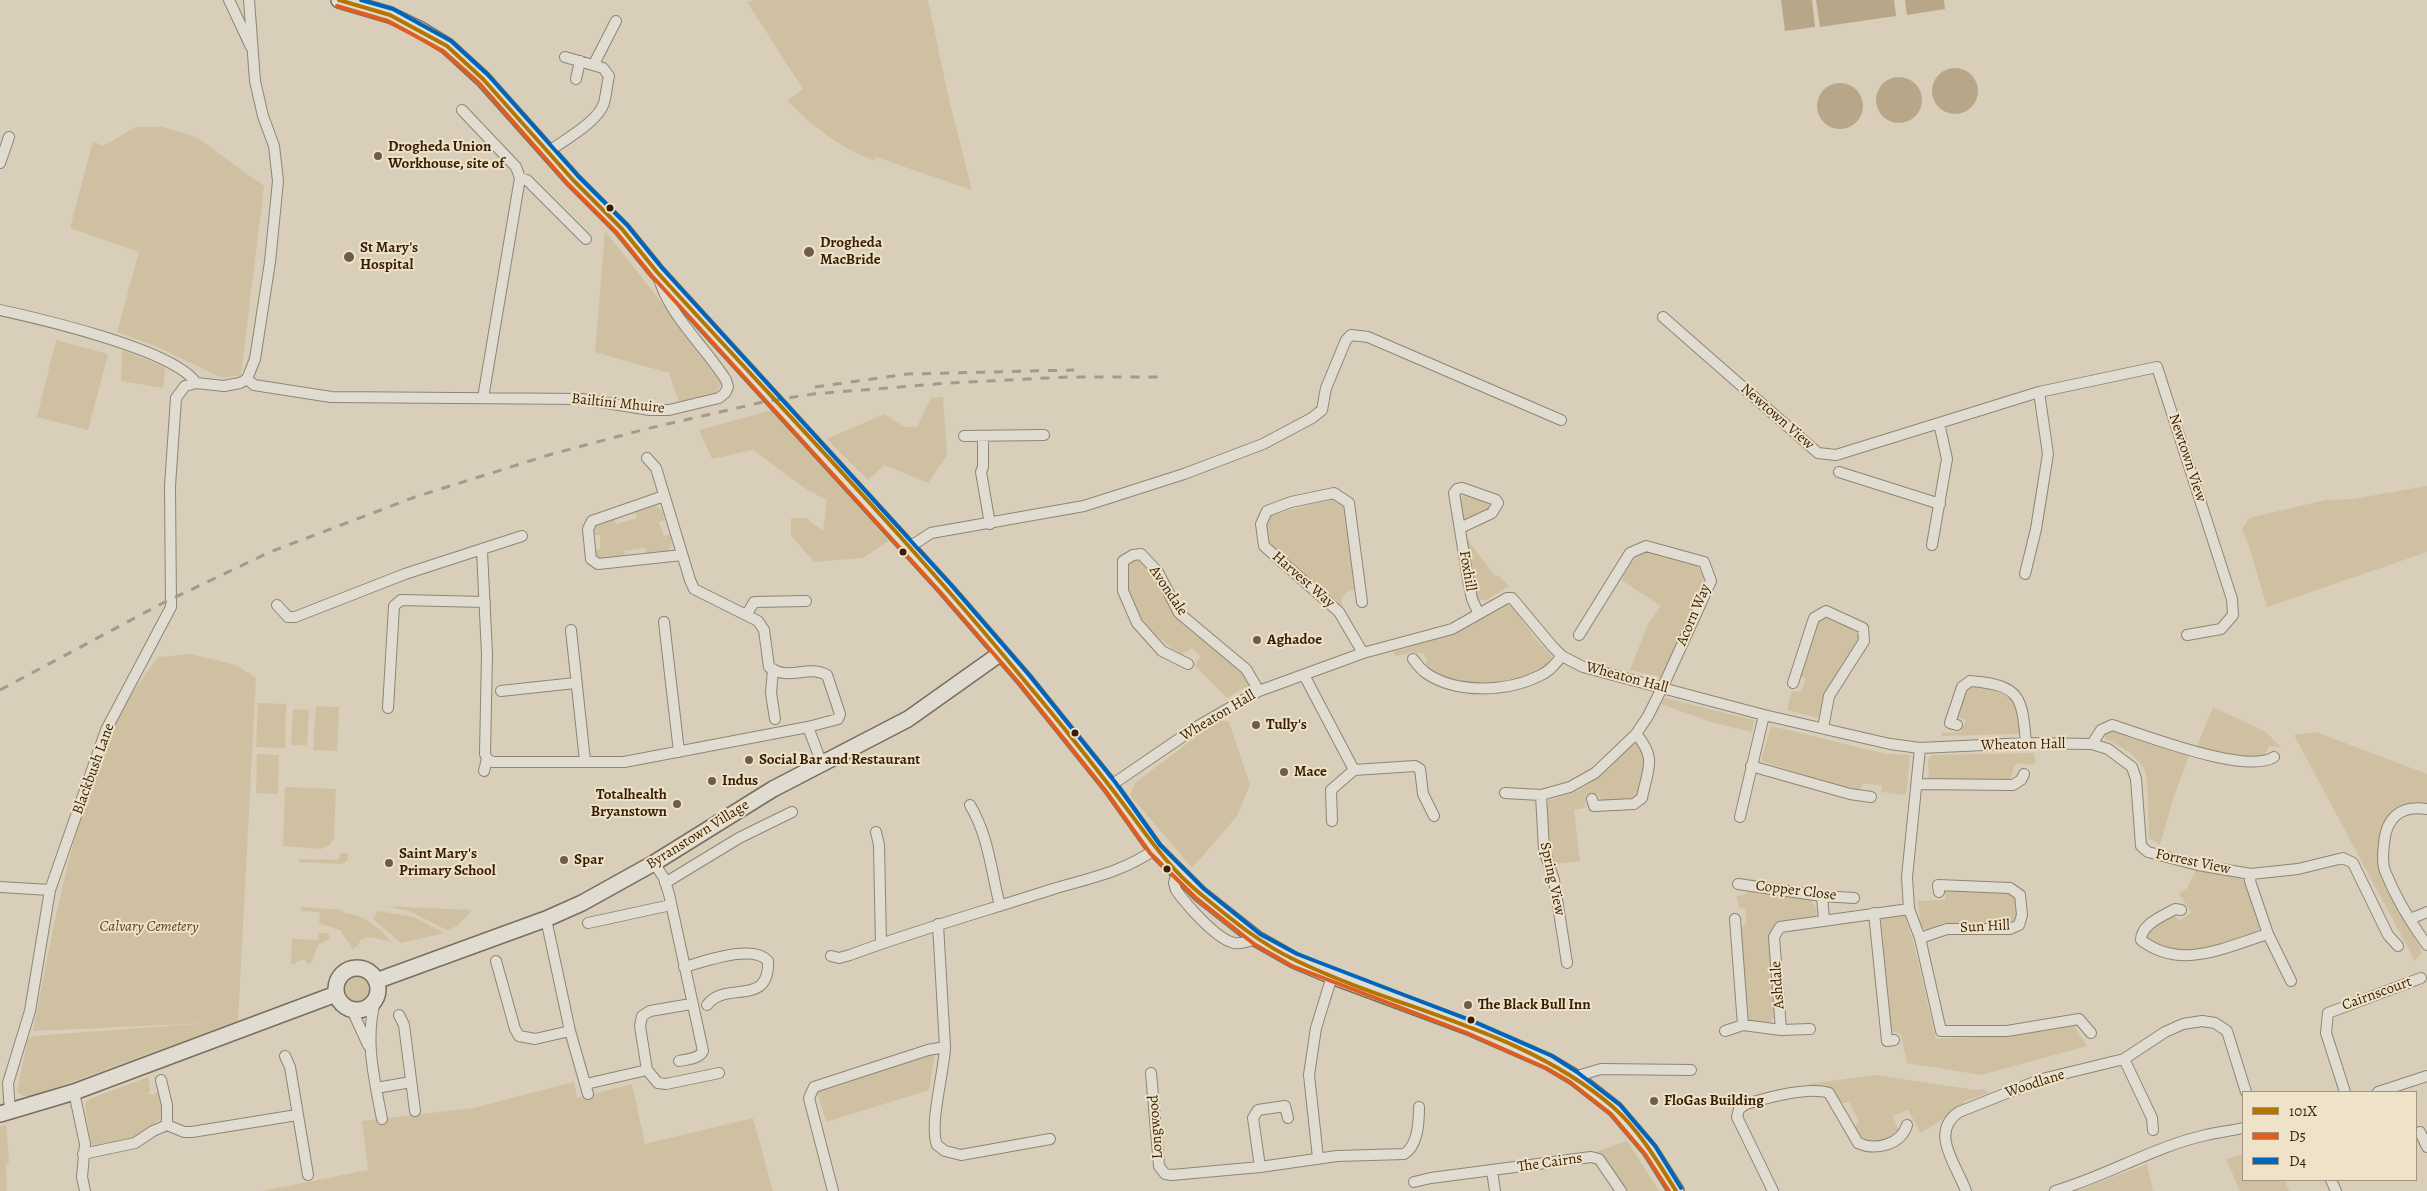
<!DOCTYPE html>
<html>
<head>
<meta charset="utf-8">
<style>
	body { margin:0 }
	#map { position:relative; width:2427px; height:1191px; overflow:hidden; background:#d8ceb9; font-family:Alegreya,serif }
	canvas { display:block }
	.legend { position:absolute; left:2242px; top:1091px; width:175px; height:90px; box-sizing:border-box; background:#eee2c9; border:1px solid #a5947b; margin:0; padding:6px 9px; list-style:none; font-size:15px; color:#381e06 }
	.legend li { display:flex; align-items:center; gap:10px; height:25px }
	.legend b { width:25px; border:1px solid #a5947b }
</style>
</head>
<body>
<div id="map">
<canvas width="2427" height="1191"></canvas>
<ul class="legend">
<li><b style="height:6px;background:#b47602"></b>101X</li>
<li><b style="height:6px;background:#df5e1f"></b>D5</li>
<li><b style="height:6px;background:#0065bd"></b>D4</li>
</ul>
</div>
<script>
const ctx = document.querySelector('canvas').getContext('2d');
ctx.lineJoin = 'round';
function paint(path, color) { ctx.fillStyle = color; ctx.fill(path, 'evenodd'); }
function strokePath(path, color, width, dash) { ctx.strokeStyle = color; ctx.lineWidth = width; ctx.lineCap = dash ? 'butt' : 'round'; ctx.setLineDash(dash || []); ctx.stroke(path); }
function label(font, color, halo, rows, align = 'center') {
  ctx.font = font + ' Alegreya,serif'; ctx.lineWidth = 4; ctx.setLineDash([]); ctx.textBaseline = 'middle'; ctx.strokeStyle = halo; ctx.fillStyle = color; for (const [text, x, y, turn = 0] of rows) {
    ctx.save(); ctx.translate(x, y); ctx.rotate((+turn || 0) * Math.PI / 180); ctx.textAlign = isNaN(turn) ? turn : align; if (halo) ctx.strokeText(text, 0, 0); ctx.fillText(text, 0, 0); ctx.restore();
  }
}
const green = new Path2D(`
	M754,0H928L949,100L972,190L876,157L875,161C835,145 817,129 787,101L803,89L747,2Z
	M136,127H163L196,137L264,186L241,375L222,378L158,347L117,332L139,252L70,228L93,141L103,146Z
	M605,231L717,372L721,384L715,393L679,402L669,373L595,352Z
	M56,340L108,354L88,430L37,417Z
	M122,350L165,367L163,388L121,381Z
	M943,397L947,455L928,483L884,465L868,480L827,439L884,414L904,427H917L931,398Z
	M772,410L889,541L863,558L814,562L791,535V518H806L823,531L827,500L809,491L753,450L712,459L699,430Z
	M2427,486V552L2267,607L2248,543L2242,530L2249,518L2326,500L2353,499Z
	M1466,494L1489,501L1490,509L1467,520L1463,518L1458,500Z
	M1329,499L1337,500L1344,506L1356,589L1347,592L1341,599L1343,607L1270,546L1266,528L1269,516Z
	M652,505L661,509L665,520L659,522L664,536L670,534C672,541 673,546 667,552L647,555L645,548L624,551L625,558L602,561L596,559L593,549H600V535H592L595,524L614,518L616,524L637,518L635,510Z
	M1465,536L1494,575L1499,576L1509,586L1487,600H1479L1474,590Z
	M1651,551L1696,566C1704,573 1705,579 1703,590L1661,677L1630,670L1648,624L1661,606L1621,580L1636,555Z
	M1135,560H1143L1154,575L1170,609L1243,671L1249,685L1227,698L1194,665L1201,657L1192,648L1182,655C1152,635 1122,605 1128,565Z
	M1504,604L1512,606L1533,636L1552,656C1544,678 1482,689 1460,683C1448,680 1437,673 1426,666L1427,659L1424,654L1413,652L1396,656L1393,652L1455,633Z
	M1823,617L1857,631L1860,636L1824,693L1819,718L1787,710L1792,691L1801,692L1806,679L1799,675L1817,621Z
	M191,654L236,665L256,678L238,1021L33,1096H23L17,1091L28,1039L32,1036L210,1023L33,1031C54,925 73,808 122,711C131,692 146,675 158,657Z
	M1970,685H1980L2014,699L2020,722V734L1941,736V733L1961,732L1966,720L1957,717L1967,687Z
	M1665,698L1754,720L1752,732L1711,722L1661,704Z
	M258,703L286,704L285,748L256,747Z
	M316,706L339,707L337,751L313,750Z
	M2213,707L2266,732L2281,747L2269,746L2264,756C2242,759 2218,754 2197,746Z
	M293,709L309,710L307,745H291Z
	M1218,720L1229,722L1250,785L1237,816L1192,868L1130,795L1135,783Z
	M1771,726L1886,754L1910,755L1906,795L1881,792L1882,786L1863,783L1860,790L1828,783L1761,761Z
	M2108,729L2190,753L2173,799L2160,845L2149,838C2148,825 2149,778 2144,769C2136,754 2120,746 2105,739V733Z
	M2316,732L2427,774V804L2409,803L2392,812L2380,830L2379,868L2422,952L2415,961L2294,735Z
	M1632,744H1639C1651,758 1641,779 1637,796L1631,801H1601L1598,794H1586L1585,808L1574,810L1580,861L1555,864C1548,849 1541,814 1549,800L1578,791L1589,784Z
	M2034,753L2036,762L2032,765L2018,763L2014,767L2010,781L1929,779L1928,759L1932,755Z
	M257,754L279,755L278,794L256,793Z
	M285,787L336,789L334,837L330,845L321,849L283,846Z
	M340,853H348V860L342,864L299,862V859L336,860L339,858Z
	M2196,870L2242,877L2260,925L2258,932C2251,937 2241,939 2232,942C2205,951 2169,961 2146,938V933L2172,914L2180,921L2191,912L2179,894L2188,887Z
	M1751,888L1809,897L1817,910L1815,917L1777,924L1769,934L1775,1014L1770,1024H1754L1749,1019L1739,930L1746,923L1745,908L1740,909L1736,897L1745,894Z
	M1945,890L2009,892L2017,897V921L2009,925L1942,923L1932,930H1926L1921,926L1918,901L1945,900Z
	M385,906L472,910L457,926L447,930L409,911Z
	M301,907L343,910V913C364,914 378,927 392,942L370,937L361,939L358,945L353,949L340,930L319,923L320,912L302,911Z
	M378,911L414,917L444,933L401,943L373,919Z
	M1904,914L1913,941L1936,1039L2008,1035L2073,1024L2087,1046L1981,1075L1907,1063L1901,1034L1890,1031L1881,919Z
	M319,933H328L331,938L318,945L312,961L308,965L304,959L291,965L292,939L318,940Z
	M341 987a16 16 0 1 1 32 0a16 16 0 1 1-32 0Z
	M935,1052L929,1090L826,1122L817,1091Z
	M1875,1075L1976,1090L1984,1089L1988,1093L1965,1101L1963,1106L1921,1133L1908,1110L1893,1116L1898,1129C1889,1144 1876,1143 1860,1141L1854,1128L1859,1121L1849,1102L1842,1103C1831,1087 1829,1084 1809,1087V1084Z
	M148,1077L150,1091L148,1094L153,1095L158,1091L161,1096L162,1117L134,1139L94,1147L91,1143L85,1105L87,1100Z
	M574,1082L577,1098L632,1084L645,1144L753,1118L773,1191H263L368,1170L362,1121L473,1108Z
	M6,1125L9,1162L6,1165L7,1191H0V1126Z
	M1627,1141L1659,1191H1626L1592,1153Z
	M2243,1154V1180H2285L2289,1191H2240L2226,1159Z
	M2147,1164L2153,1191H2076Z`);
const water = new Path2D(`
	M1781,0H1812L1815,27L1785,31Z
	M1816,0H1894L1896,16L1820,27Z
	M1905,0H1944L1945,9L1907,15Z
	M1932 91a23 23 0 1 1 46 0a23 23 0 1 1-46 0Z
	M1876 100a23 23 0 1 1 46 0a23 23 0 1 1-46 0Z
	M1817 106a23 23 0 1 1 46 0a23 23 0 1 1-46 0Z`);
const street = new Path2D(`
	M229,0L251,47
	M594,64L616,21
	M576,79L580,61
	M462,110L516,167L520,178L483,398
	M548,152C564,140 598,122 604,103C606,95 607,85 609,76L603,68L565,57
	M0,163L9,137
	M520,178L527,180L586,239
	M0,310C41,319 175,350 196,383
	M1663,317L1818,453L1836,455L2039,392L2157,367L2232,599L2233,615L2221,629L2187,635
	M247,379L254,385L331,397L582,399L650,410H669L719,398L725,393L728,387L726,380C704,345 668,315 658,275
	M964,436L1044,435
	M983,436V467L981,472L990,524
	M1839,472L1940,504
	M664,496L592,521L588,529L591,559L598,564L682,555
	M1460,528L1492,513L1498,503L1496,500L1462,488L1457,489L1454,493L1468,579L1472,599L1478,612
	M1932,545L1947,459L1939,423
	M908,548L931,533L1084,506L1184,474L1263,444L1312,418L1322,410L1326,388L1346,340L1351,335L1368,337L1561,420
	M482,551L487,654L485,754L487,759L484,771
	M2025,574L2036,529L2048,454L2039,392
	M1362,602L1349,503L1334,493L1291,502L1267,511L1261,524L1264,546L1339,612L1363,653
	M277,605L288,617H295L405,574L522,536
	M747,614L754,602L806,601
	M664,622L679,752
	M571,630L585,761
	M1413,659C1417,664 1421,670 1426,673C1456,694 1507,692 1539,676C1549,672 1555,664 1562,656
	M1188,664L1162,651L1137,623L1123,591V561L1133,555L1141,554L1158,572L1179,613L1246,669L1259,691
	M773,669L771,693L775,719
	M1304,675L1354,770
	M1793,683L1814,618L1826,611L1863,628L1864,641L1829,696L1823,728
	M501,691L575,683
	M388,708L394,606L401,600L485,602
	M1957,725L1950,723L1962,687L1970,681C2021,685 2022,697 2026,743
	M808,727L822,764
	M2092,744L2101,730L2112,725C2145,735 2246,775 2274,757
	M1920,748L1907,877L1909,909L1920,938L1941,1031H2007L2079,1019L2091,1033
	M487,759L493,762H624L808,727L838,719L840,714L827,675C807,664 790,682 769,667L764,630L758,621L694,589L690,580L656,468L647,458
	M1751,766L1850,794L1871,797
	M1917,784L2013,785L2021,780L2024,774
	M1110,786L1198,726L1259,691L1363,653L1452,629L1507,598H1512L1552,646L1562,656L1583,667L1764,715L1890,744L1920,748L2026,743L2092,744L2108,749L2132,767L2136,779L2141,846L2148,852L2198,865L2251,874L2298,869L2343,858L2353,863L2388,935L2398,946
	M1505,793L1541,795L1570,787L1595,773L1636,734L1648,716L1665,682L1711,581L1704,562L1646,546L1630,553L1579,635
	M1541,795L1544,850L1554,880L1567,963
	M1592,799L1594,806L1634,804L1642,798C1648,768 1657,758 1636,734
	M970,805C989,837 991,871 1000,906
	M2427,809C2400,805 2386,818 2384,844C2383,852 2382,863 2385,871C2395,896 2411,923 2427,945
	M1740,817L1764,715
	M1332,821L1331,790L1354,770L1415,766L1420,769L1423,794L1434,816
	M876,832L879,845L881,944
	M654,863L664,878L669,894L703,1051C699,1059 688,1059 679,1061
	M1177,873L1174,883L1176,890C1186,904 1216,939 1234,943C1241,944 1250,941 1257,939
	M2251,874L2250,881L2268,934L2291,981
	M665,883L739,838L792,812
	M1738,884L1822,896L1854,898
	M0,887L50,890
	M1822,896L1824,920
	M2181,910L2175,909C2163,916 2141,924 2141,940C2181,971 2225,947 2268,934
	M1874,913L1887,1041L1894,1040
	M546,919L570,1031L588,1094
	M1735,919L1743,1025L1781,1030L1774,937L1780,927L1909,909
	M2410,919L2427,912
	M588,923L671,905
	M938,924L945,1047C944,1073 929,1124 937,1145L945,1151L961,1155L1050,1139
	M1920,938L1947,929H2010L2019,925L2022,915L2020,895L2010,888L1938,885L1939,892
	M831,956L839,958L850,955C917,930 985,911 1053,889C1087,879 1126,871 1155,849
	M496,961L515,1029L519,1036L535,1039L570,1031
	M684,967C704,962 753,943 768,961C770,1008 725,980 707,1005
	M376,998C364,1038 374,1078 382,1119
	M691,1004L650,1011L642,1016L640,1026L647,1070L658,1083L666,1084L719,1073
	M352,1010L368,1045
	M399,1015L404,1025L415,1111
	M1781,1030L1810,1029
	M1725,1031L1743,1025
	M285,1056L290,1067L308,1175
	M2124,1059L2152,1118L2153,1130
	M1151,1073L1159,1166L1165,1174L1172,1175L1260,1167L1337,1156L1404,1154C1418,1146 1419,1122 1419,1107
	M1574,1077L1601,1069L1691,1070
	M161,1080L167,1105V1125
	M586,1084L647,1070
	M376,1088L411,1082
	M74,1092L85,1144L82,1177L85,1191
	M2345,1092L2326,1033L2328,1013L2421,978
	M2378,1092L2427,1076
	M10,1112L8,1083L30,1011L50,890L106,730L171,607L170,486L176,398L185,386L196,383L224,386L240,383L247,379L255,359L270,262L278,181L274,146L263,116L255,81L249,0
	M2420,1132L2427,1147
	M83,1154L135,1143L153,1131L167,1125L184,1132H192L297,1115
	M1318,1158L1309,1075L1316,1028L1332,976
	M1260,1167L1253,1118L1258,1110L1285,1106L1288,1118
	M1492,1171L1495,1191
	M2331,1180L2336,1191
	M1414,1182L1431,1178L1591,1157L1599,1159L1621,1191
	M833,1191L811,1106L809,1098L814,1087L928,1050L945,1047
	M1773,1191L1737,1117L1739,1109L1746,1104C1767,1098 1808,1086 1829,1093L1858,1143C1875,1151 1901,1145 1907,1125
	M1966,1191C1956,1164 1929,1132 1959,1112L2042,1079L2124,1059L2165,1032L2183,1024L2202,1021L2215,1023L2227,1031L2246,1092
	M2055,1191C2107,1176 2153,1147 2206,1135C2218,1132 2231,1131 2243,1128`);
const secondary = new Path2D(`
	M339,0L390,15L419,29L447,46L483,79L573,180L622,229L657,272L946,589L1024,679L1110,786L1155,849L1200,894L1257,939L1294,960L1332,976L1469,1027L1549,1062L1574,1077L1615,1109L1650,1150L1676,1191
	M336 989a21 21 0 1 1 42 0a21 21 0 1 1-42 0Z
	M376,981L546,919L582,903L654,863L773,789L908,719L1001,653
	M0,1114L74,1092L336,994`);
const rail = new Path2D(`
	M815,387L907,374L1074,370
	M0,690L161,604L270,552L415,497L552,454L646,429L763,402L813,394L949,383L1067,377H1164`);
const bus1 = new Path2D(`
	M339,0L390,15L447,46L483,79L573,180L622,229L657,272C780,407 908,539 1024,680C1053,714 1081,749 1108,784C1140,824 1162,863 1203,896C1232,920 1261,944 1295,960C1400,1011 1523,1029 1613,1107C1639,1130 1658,1162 1676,1191`);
const bus2 = new Path2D(`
	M337,6L388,21L443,51L479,83L568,184L617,233L652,276L941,593L1019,683L1105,790L1150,853L1196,898L1254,944L1292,966L1467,1033L1546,1068L1570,1082L1611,1114L1645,1154L1669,1191`);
const bus3 = new Path2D(`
	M361,0L393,9L451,41L488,75L578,176L627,225L662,268L951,585L1029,675L1115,782L1160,845L1204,889L1260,934L1297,954L1472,1021L1552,1056L1577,1072L1620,1105L1655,1146L1681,1188`);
const markers = [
	[378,156,5,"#705c45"],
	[610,208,4.5,"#381e06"],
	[809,252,6,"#705c45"],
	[349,257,6,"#705c45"],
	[903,552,4.5,"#381e06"],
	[1257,640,5,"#705c45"],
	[1256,725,5,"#705c45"],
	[1075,733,4.5,"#381e06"],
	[749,760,5,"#705c45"],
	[1284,772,5,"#705c45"],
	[712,781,5,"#705c45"],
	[677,804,5,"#705c45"],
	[564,860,5,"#705c45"],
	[389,863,5,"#705c45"],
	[1167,869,4.5,"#381e06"],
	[1468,1005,5,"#705c45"],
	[1471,1020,4.5,"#381e06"],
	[1654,1101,5,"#705c45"]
];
const poiNames = [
	["Drogheda Union",388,147],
	["Workhouse, site of",388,164],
	["Drogheda",820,243],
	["MacBride",820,260],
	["St Mary's",360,248],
	["Hospital",360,265],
	["Aghadoe",1267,640],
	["Tully's",1266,725],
	["Social Bar and Restaurant",759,760],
	["Mace",1294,772],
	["Indus",722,781],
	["Totalhealth",667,795,"right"],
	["Bryanstown",667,812,"right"],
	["Saint Mary's",399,854],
	["Primary School",399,871],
	["Spar",574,860],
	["The Black Bull Inn",1478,1005],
	["FloGas Building",1664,1101]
];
const streetNames = [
	["Bailtíní Mhuire",618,404,6],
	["Newtown View",1777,417,41],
	["Newtown View",2187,458,72],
	["Foxhill",1467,571,80],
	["Harvest Way",1303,580,41],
	["Avondale",1168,591,56],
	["Acorn Way",1694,615,-67],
	["Wheaton Hall",1627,678,15],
	["Wheaton Hall",1218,716,-31],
	["Wheaton Hall",2023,745,-1],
	["Blackbush Lane",94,769,-70],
	["Byranstown Village",698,835,-32],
	["Forrest View",2193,862,12],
	["Spring View",1552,879,78],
	["Copper Close",1796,891,7],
	["Sun Hill",1985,927,-3],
	["Ashdale",1778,985,-94],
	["Cairnscourt",2377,994,-20],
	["Woodlane",2035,1084,-18],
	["Longwood",1156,1127,-94],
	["The Cairns",1550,1163,-8]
];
const parkNames = [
	["Calvary Cemetery",149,927]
];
paint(green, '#cfc0a2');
paint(water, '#b8a689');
strokePath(street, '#8e8577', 12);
strokePath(secondary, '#776e5f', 18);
strokePath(street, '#e0dcd1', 10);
strokePath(secondary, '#e0dcd1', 15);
strokePath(rail, '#a19a90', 3, [9, 9]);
strokePath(bus1, '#b47602', 4);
strokePath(bus2, '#df5e1f', 4);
strokePath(bus3, '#0065bd', 4);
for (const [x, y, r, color] of markers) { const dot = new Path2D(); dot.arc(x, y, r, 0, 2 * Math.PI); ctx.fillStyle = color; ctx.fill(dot); strokePath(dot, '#eee2c9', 2); }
label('bold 15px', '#381e06', '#eee2c9', poiNames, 'left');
label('15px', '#381e06', '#eee2c9', streetNames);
label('italic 15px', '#5c4428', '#eee2c9', parkNames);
</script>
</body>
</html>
